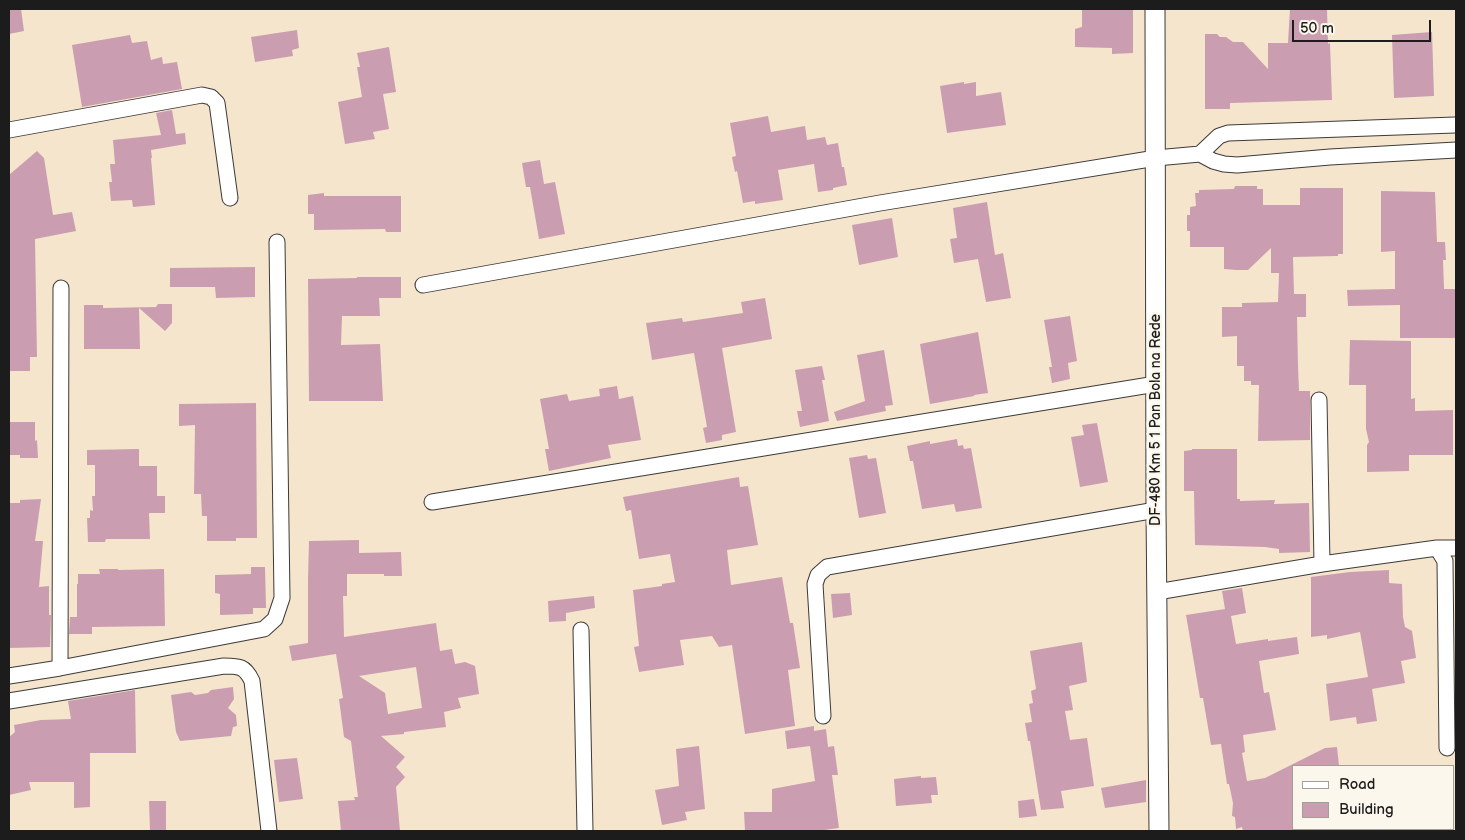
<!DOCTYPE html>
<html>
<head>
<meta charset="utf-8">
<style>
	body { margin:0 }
	#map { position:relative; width:1465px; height:840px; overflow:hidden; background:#f5e5cd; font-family:"Balsamiq Sans",sans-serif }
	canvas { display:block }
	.frame { position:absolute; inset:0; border:10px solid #1c1c1c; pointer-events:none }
	.legend { position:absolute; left:1292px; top:765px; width:162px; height:65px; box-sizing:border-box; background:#fbf7ec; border:1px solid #a29f99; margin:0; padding:6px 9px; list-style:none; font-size:15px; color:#1c1c1c }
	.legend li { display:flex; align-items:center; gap:10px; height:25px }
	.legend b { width:25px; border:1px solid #a29f99 }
	.scale { position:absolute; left:1292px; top:20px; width:139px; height:22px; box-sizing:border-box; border:2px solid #1c1c1c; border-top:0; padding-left:6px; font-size:15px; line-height:18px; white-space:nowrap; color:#1c1c1c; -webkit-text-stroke:4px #fbf7ec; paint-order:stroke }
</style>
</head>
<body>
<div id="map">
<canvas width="1465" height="840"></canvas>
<div class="frame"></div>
<ul class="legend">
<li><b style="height:6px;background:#fff"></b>Road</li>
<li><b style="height:14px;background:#cb9db1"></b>Building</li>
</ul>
<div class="scale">50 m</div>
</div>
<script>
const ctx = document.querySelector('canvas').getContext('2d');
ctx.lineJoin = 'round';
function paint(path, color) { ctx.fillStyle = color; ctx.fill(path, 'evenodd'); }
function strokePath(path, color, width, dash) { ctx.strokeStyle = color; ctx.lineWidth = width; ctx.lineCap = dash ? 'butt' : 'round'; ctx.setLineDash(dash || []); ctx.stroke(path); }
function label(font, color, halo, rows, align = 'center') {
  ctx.font = font + ' "Balsamiq Sans",sans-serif'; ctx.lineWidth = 5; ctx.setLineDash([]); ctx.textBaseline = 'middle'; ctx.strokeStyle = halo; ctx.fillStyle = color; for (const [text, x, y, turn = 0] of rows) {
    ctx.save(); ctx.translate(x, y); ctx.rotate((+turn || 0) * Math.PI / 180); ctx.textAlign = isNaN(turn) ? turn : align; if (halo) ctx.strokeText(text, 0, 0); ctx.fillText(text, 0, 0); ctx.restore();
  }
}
const building = new Path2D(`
	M9,9H21L24,31L9,34Z
	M1082,9H1133V53L1112,54V48L1075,47V29L1082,27Z
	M1290,9H1327L1328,44L1330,43L1332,100L1230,103V109H1205V34H1217L1220,37H1226L1233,42H1243L1268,69V43H1288Z
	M297,30L299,48L292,50L293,56L255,62L251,37Z
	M1432,32L1434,96L1394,98L1392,35Z
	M130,35L132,43L147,41L151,60L162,57L163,64L177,62L182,89L82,107L72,45Z
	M389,47L396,92L383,94L389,129L373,132L375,139L345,144L338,102L362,97L357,67H360L357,53Z
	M964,82V84L976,82V96L1001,92L1006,125L947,133L940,86Z
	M172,110L176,134L185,133L186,144L151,150L152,158H151L155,205L133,207L132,200L111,201L109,182H112L110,164H115L113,140L161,135L156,113Z
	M768,116L771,132L805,126L807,140L825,137L827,145L838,143L842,167H844L847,185L833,188V190L818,192L814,164L778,170L783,200L755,204V201L743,203L737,171L735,172L732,157L736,156L730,123Z
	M37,151L44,158L53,215L72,212L76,231L35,239L37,357H30V371H9V175Z
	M540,160L544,184L555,182L565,234L539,239L530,187H526L522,163Z
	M1235,186H1257V189H1263V205H1300V188H1343V254H1338V256L1293,257L1294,294H1306V317H1297L1298,366L1299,391H1310V440L1258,441L1259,385H1251V381H1244V366H1237V336L1222,337V307H1242V303L1278,302L1279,273H1271V248L1248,270H1236L1224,269V247H1190V231H1187V215H1190V207L1196,206L1195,193H1199V190L1234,189Z
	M1381,191L1435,192L1437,242H1445L1446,260H1443L1444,289H1456V338H1400V305L1348,306L1347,290L1395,289V251L1381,252Z
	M324,193V196H401V232H386L385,229L314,230V214H308V195Z
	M987,202L995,255L1003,253L1011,298L986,302L978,259L954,263L950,239L957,238L953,208Z
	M892,218L898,257L859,265L852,225Z
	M255,267V297L216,298L215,287H170V268Z
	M357,277H401V298H379L380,316H342L341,345L380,344L383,401H309L308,279L357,278Z
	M765,298L772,339L722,348L736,432L722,435V440L706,443L703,428L707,427L694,353L652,360L646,323L682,318L683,322L743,313L741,302Z
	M158,304H172V323L165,331L139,308L140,349H84V305H103V308L156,307Z
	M1070,316L1077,361L1068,363L1070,379L1052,383L1049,367H1052L1044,320Z
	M978,332L988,393L974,395V396L930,404L920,344Z
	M1350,340L1411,341V399L1415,398V411L1453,410V455H1409V471L1367,472V445L1369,442L1366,429V385H1349Z
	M884,350L893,405L885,406L886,411L837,421L834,412L865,401L857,355Z
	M822,366L825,380H822L829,421L800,427L797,411H802L795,370Z
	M617,386L619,399L633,396L641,440L608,445L611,458L549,471L545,449H549L540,399L567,394L569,401L600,396L599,389Z
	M256,403L257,538H236V541H207V516H202L201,494H194L195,425L179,426V404Z
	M9,422H35V441L37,440L38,458H20V455H9Z
	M1097,423L1108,482L1080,487L1071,437L1084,435L1082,425Z
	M957,439L958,446L963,445L964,449L971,448L982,508L956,512L954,504L922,509L913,461H910L907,446L930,441V444Z
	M139,449V466H157V496H165V513H149L150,539H106L105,542H88L87,518H90V510L93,511L92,496H95V465H87V450Z
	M1192,449H1237V499H1240V501L1275,500L1274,504L1309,503L1310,552L1279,553V549L1265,547L1195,545L1194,491H1184V451L1192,450Z
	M867,455L868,459L876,458L886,513L859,518L849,458Z
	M739,477L740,487L748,486L758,545L727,550L731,585L782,577L790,623H793L800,668L788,670L795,726L745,734L732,645L719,647L712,636L680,640L684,665L639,672L634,647L639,646L633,590L662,586V584L675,582L670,554L639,559L631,510L626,511L623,497Z
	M41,499L35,541H43L39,587L49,586V615H51L50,647L9,648V503H20V500Z
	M359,540V553L401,552L402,576H384V574H347V596H343L344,637L436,623L440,651L452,649L455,664L465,662L475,666L479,694L458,698L461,708L444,712L446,727L404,732V734L381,736L405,757L396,767L405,777L396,787L400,831H341L338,801L355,800L354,797H358L351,741L344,737L339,699L343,698L336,654L292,661L289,646L308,643V579L309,541ZM416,667L422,708L388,714L385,693L359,676Z
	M251,567H265L266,608H253V614L220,615V594L215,593V575L251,574Z
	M99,569H118V570L164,569L165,626L92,627V634H69L70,617H77V584H78V574H100Z
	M1389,570V583L1402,584L1403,617L1405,627L1412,631L1416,658L1401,661L1405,683L1372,689L1377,721L1357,724L1356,717L1330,721L1326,684L1368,677L1360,632L1327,639V635L1311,637V577L1350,572Z
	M1242,588L1246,613L1231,616L1236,644L1268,639V641L1297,637L1299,654L1259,661L1264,693L1269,692L1276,730L1243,735L1245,752L1242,753L1247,781L1265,778L1325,748L1337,747L1339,766H1294V831H1243L1242,827L1236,829L1235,817L1232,816L1233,803L1229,784H1227L1221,744L1211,745L1203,698H1200L1186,615L1225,609L1222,591Z
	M850,593L852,615L833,618L831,594Z
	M594,596L595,608L566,613V621L549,622L548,601Z
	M1082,642L1087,682L1069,686L1073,710L1065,711L1070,740L1087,738L1094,786L1061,791L1064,808L1041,810L1030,741H1028L1025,723L1032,722L1029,704L1033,703L1031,691L1036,689L1030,651Z
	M233,687L234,699L228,708L236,715L237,726L233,727L231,736L180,741L176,732L171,695L191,692L195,695L208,693L211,690Z
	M135,690L136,753H90V807L74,808V782H29L31,790L9,795V737L15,732L14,725L41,720L71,719L68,701Z
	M814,726V731L826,729L828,747L834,746L838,775H832L839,828L817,831H745L744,812H772V789L815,781L810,746L787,749L785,731Z
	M699,746L705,809L685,812L687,820L662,825L655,790L679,786L676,749Z
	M297,758L303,799L279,802L274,760Z
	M921,776V778L936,777L938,795H931L932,803L896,806L894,779Z
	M1146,780V802L1105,808L1101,788Z
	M1034,799L1037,816L1019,818L1018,801Z
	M149,801H166V831H150Z`);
const minor = new Path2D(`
	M9,130L202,95L211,97L217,103L230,198
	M1200,154L1219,136L1228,133L1455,125
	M423,285L880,203L1156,158L1200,154L1213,161L1224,164L1237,165L1330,157L1456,150
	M1319,400L1322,564
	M432,502L1156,384
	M1437,548L1445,561L1447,748
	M1157,592L1322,564L1437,548H1456
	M581,630L585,831
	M60,668L61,288
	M9,676L60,668L264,629L275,619L282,598L277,242
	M9,701L224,666C239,666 245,666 252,681L269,831
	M823,716L815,584L818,575L827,567L1156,510`);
const tertiary = new Path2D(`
	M1155,9L1156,510L1159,831`);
const streetNames = [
	["DF-480 Km 5 1 Pan Bola na Rede",1156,420,-90]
];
paint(building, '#cb9db1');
strokePath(minor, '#3d3a37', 17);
strokePath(tertiary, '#3d3a37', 21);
strokePath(minor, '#fff', 15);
strokePath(tertiary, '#fff', 19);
label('14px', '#1c1c1c', '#fbf7ec', streetNames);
</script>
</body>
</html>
